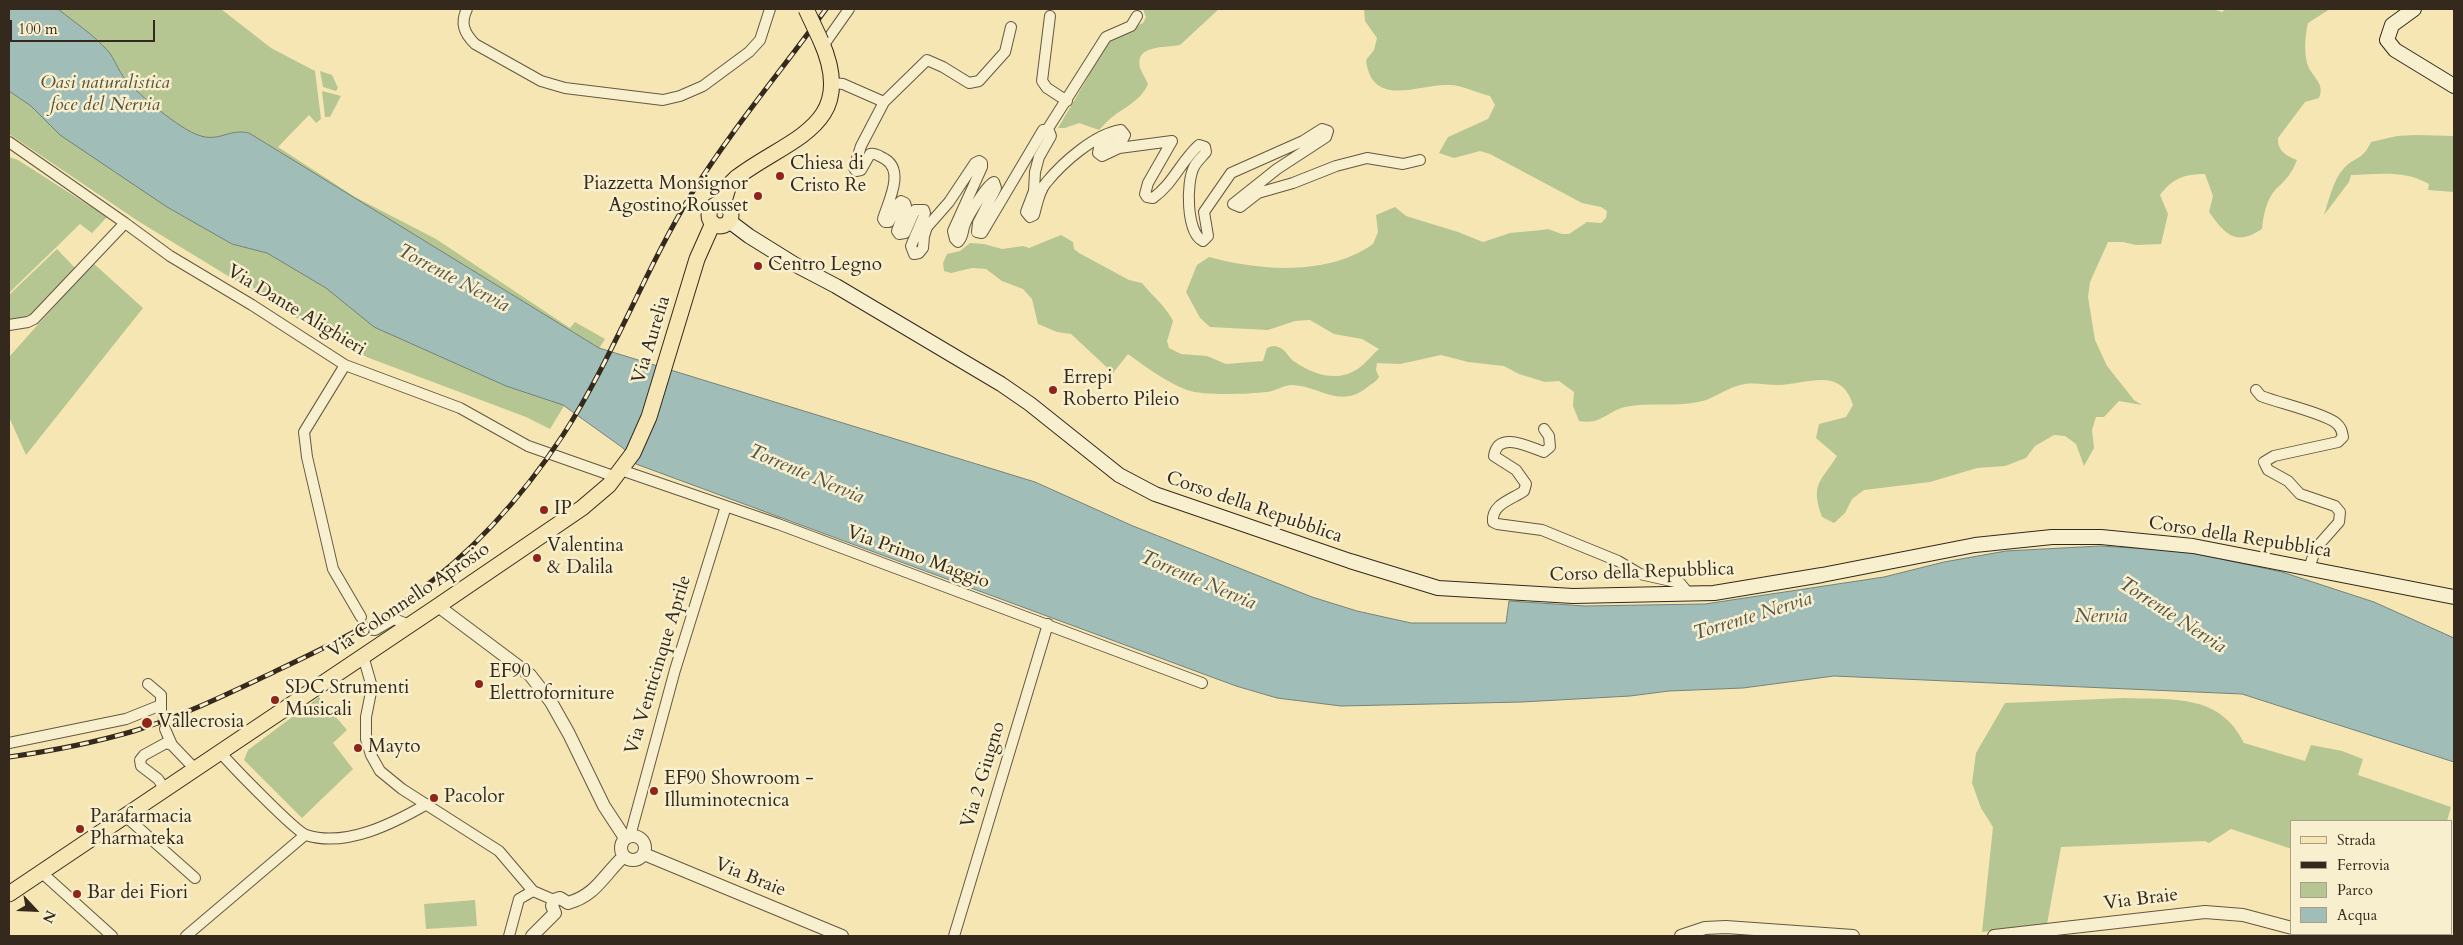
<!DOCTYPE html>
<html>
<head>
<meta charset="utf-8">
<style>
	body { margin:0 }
	#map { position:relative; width:2463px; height:945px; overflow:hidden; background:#f5e6b4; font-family:Cardo,serif }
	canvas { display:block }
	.frame { position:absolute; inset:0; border:10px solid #34291c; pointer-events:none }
	.legend { position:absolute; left:2290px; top:820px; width:162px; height:115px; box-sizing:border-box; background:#f8efce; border:1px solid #aaa087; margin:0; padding:6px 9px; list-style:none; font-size:15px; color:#34291c }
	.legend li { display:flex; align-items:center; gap:10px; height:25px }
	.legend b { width:25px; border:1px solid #aaa087 }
	.north { position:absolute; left:10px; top:885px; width:50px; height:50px; -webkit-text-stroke:4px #f8efce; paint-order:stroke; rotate:115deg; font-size:14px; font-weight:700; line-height:20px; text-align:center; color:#34291c }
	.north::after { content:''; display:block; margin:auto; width:18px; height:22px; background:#34291c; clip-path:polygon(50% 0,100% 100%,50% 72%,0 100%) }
	.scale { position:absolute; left:10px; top:20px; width:145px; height:22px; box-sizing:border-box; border:2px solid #34291c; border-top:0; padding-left:6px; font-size:15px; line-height:18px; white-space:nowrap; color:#34291c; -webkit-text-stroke:4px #f8efce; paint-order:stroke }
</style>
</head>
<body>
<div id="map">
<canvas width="2463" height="945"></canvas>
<div class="frame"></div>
<ul class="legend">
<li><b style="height:6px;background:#f5e6b4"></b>Strada</li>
<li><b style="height:6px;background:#34291c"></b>Ferrovia</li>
<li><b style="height:14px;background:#b6c692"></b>Parco</li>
<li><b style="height:14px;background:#a1bdb8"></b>Acqua</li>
</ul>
<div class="north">N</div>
<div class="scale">100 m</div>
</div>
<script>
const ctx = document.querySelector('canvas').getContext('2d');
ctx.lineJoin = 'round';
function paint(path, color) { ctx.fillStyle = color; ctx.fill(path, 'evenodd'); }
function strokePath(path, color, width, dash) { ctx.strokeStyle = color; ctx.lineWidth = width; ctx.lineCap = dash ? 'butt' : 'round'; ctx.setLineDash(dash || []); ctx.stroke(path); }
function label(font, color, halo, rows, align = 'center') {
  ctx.font = font + ' Cardo,serif'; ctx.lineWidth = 5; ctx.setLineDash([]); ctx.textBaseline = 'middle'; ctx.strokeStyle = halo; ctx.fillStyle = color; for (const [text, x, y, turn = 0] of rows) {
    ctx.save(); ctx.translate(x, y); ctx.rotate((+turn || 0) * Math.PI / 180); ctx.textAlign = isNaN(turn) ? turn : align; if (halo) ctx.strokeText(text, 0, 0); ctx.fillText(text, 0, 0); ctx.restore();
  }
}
const green = new Path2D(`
	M9,9H221L271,48L315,71L321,119L316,123L309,115L278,147L355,197L436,239L570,328L575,322L605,339L550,429L526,417L369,358L341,345L138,221L9,134Z
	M1143,9H1219L1180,45C1166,48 1132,44 1141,70C1143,75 1146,79 1148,84C1140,102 1124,107 1110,119C1106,122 1103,126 1099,130L1079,123L1065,128H1058L1088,77L1104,44L1114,36L1143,23L1146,17Z
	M1364,9H2213L2222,12L2226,9H2330L2308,23C2305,36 2304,50 2307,63C2311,77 2326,83 2319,98L2305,102L2278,138C2277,150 2286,156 2297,160C2292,173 2286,180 2276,189C2267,198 2263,216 2262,229C2235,247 2225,234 2209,212L2213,196L2205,174C2184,174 2173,178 2160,195L2168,214L2161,244L2136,245L2123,242H2108L2090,282L2088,297L2095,340L2107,366L2134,400L2142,405L2119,401L2104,417H2096L2092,430L2094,448L2084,466L2076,444L2065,436L2054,435L2035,446L2026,458L2005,466L1977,468L1930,482L1864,490L1852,499L1845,513L1834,523L1822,517C1810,483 1821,482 1837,456L1816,438L1819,424L1846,417L1853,405C1841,366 1808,384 1778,385C1763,385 1751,381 1737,386C1723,390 1712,400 1698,402C1674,407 1649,402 1625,407C1607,411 1602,425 1579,421L1573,406L1574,392L1559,381L1545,382L1519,374L1504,366L1468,362L1441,355L1400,364L1377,363L1376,370L1379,377C1375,383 1371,384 1365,389C1339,408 1319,386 1292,385C1283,385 1276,391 1267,392C1248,394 1204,396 1187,390C1166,382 1146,367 1128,354L1113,373L1071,334L1057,332L1038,324L1032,299L1023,289L1002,281L986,269L972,268L951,273L944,271L943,263L947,254L960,251L970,243L984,244L1002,249L1023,246L1029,248L1061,235L1073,242L1074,249L1079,253L1129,280L1142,283C1152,296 1165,305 1173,321L1167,341L1169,348L1181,354L1207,356L1226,364L1263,361L1267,348C1271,346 1274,345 1278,347C1286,349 1288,358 1295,362C1314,375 1338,383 1359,368C1366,363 1372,355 1379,349L1362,339L1334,334L1310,320L1295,321L1268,330L1210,327L1200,318L1186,292L1197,265L1209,257C1260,271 1328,276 1373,244L1378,232L1376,215L1395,207L1406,216L1458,232L1483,242L1510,233L1542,230L1548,229L1562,234H1569L1587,222L1601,223L1606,218L1607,211L1601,207L1582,203L1490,154L1480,151L1454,158L1439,153L1448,137L1488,119L1495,105L1490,96C1477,93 1462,85 1449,85C1418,84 1372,109 1366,60L1374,50L1377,38L1365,21Z
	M320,71L332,75L338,88L336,91L323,87Z
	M322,91L341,96L330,117H325Z
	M2416,135L2454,136V192L2428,190L2429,184C2405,170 2379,174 2351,175L2349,182L2324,215C2329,200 2333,180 2344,168C2356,156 2362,161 2371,142L2397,136Z
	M9,157L18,160L107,217L92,233L80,224L9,293Z
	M57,249L77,270L29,318L10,322L9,295Z
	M93,263L143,308L26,455L9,417V357Z
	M319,697L347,730L333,743L353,769L302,818L244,760L248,750Z
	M2124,698C2171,700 2220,693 2244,743L2305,761L2311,745L2342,751L2363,759L2358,775L2451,807L2447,821H2292V849L2231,829L2209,843L2205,841L2061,847L2047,924L1982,932L1993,827L1981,808L1972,783L1976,753L2005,703Z
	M475,900L477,926L426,929L424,904Z`);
const water = new Path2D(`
	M9,9H58C74,22 94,35 108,51C115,59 118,71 126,80C139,95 180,129 198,135C219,143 229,128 249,133L599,348L1035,482L1133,526L1312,597L1357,611L1411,623H1506L1509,601L1585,606L1705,604L1884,577L1944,562L2006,551L2100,546L2183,551L2282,572L2374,602L2454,638V762L2242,694L1834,676L1743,688L1669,691L1630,696L1522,702L1341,706L1277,698L1236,686L636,464L623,448L563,405L506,386L374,327L326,288L267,253L232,244L167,207L60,135L31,106L9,91Z`);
const minorTunnel = new Path2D(`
	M161,711L165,729`);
const minor = new Path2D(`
	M467,9C460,23 464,33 475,44L541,81L565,88L663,100L680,96L703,86L749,52L760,40L770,9
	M1050,16L1042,81L1047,88L1067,101
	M823,46L849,9
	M832,83L843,84L884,102L861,146L854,168L856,171L861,170L870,154C876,153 879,156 885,159C905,171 888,202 883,219L885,222H889L898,204L901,201L905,203L906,206L897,231L899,234L905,233L915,210H924L925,213L911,246L914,254L919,253L923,248L924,236L927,227L949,202L975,163L979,161L982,163V167L953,231L955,239L958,242C964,236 962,231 965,224C968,216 987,184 994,182L996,188L978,223L977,232L982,233L1043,130L1049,131L1051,136L1039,157L1035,172L1034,191L1026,212L1030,217L1034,215C1037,204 1039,191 1046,183C1063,162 1095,134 1121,130L1125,135L1123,139L1099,148L1098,153L1102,156L1119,148L1172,141
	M884,102L927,60L943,67L969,83L979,81L1005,52L1011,27
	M1047,130L1106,37L1131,26L1137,16
	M1172,141L1148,183L1145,194L1147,197L1153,198C1173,184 1181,161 1199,145L1205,147L1206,152C1202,157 1197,161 1194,167C1186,182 1186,233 1203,241L1208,236L1204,212L1231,173L1303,141L1322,129L1328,131L1326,137L1277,169L1233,204L1240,207L1258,193L1293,183L1336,166L1367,158L1403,164L1420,160
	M9,142L125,223L170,256L252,305L345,365L460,408L528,446L616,477
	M9,325L28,322L34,319L125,223
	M345,365L304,432L307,457L333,569L361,617
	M2256,390L2261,396C2279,403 2323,413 2336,423C2341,427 2342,431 2343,437L2338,442L2274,456L2264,462L2268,470L2288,481L2300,494L2335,506L2340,512L2339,522L2316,548L2309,568
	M1544,429L1549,436L1550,447L1544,452C1529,447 1498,430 1494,456L1516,470L1526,484L1524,491C1513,499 1491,504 1493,522L1497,524L1542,530L1618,561L1640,574L1680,583L1689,594
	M621,470L778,524L1202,683
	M368,629L375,630L394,619L410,625
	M363,656L372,687L366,717V739L371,755L380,771L402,789L499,851L533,891L554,900
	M148,684L161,695V711
	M165,729L172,745
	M9,743L126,719L161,705
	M220,752C232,766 295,831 306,835C346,848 394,823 427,804
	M164,788L158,779L141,766L140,760L144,755L166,743L172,745L195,769
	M124,815L195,878
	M630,836L675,670L726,506
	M41,872L112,936
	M186,936L305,835
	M509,936L519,899L533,891
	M954,936L1048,624`);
const tertiary = new Path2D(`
	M438,606L530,675L551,702L569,734L604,806L625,838
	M621 848a12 12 0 1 1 24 0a12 12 0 1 1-24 0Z
	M644,854L842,936
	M568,903C596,895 603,876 623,857
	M555,913L552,906L554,900L560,898L568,903
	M2313,934L2322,936
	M532,936L555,913
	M1681,936L1705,928L1726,927L1853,936
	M1994,936L2205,912L2243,915L2292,928`);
const secondary = new Path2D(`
	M2414,9L2392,25L2387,40L2395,50L2454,86
	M729,221L749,236L794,264L836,286L1001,384L1030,404L1119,475L1155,494L1350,561L1438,588L1573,596L1714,593L1822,575L1975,545L2052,537H2101L2193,546L2454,597`);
const primary = new Path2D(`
	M723,204L729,185L736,178C788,138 859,127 821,41
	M709 215a11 11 0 1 1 22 0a11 11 0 1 1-22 0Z
	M9,894L438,606L582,508L609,485L633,453L649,417L697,259L713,223`);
const rail = new Path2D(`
	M9,757C51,751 93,743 134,731C183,716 229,693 274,672C322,649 369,627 412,596C472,553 523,496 563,435C613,358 644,271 692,193C732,129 782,70 826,9`);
const primaryBridge = new Path2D(`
	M806,9L821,41`);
const markers = [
	[780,176,5,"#8f2418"],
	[758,196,5,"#8f2418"],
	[758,266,5,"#8f2418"],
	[1053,390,5,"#8f2418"],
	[544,510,5,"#8f2418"],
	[537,558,5,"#8f2418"],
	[479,684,5,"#8f2418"],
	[275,700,5,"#8f2418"],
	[147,723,6,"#8f2418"],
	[358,748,5,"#8f2418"],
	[654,791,5,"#8f2418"],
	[434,798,5,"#8f2418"],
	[80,829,5,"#8f2418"],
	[77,894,5,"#8f2418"]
];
const parkNames = [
	["Oasi naturalistica",105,84],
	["foce del Nervia",105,106]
];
const poiNames = [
	["Chiesa di",790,165],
	["Cristo Re",790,187],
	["Piazzetta Monsignor",748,185,"right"],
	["Agostino Rousset",748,207,"right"],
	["Centro Legno",768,266],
	["Errepi",1063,379],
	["Roberto Pileio",1063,401],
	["IP",554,510],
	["Valentina",547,547],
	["& Dalila",547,569],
	["EF90",489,673],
	["Elettroforniture",489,695],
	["SDC Strumenti",285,689],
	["Musicali",285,711],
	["Vallecrosia",158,723],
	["Mayto",368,748],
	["EF90 Showroom -",664,780],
	["Illuminotecnica",664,802],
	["Pacolor",444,798],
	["Parafarmacia",90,818],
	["Pharmateka",90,840],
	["Bar dei Fiori",87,894]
];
const streetNames = [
	["Via Dante Alighieri",296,311,31],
	["Via Aurelia",652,340,-73],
	["Corso della Repubblica",1254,508,19],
	["Corso della Repubblica",2240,538,9],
	["Via Primo Maggio",918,558,20],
	["Corso della Repubblica",1642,573,-2],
	["Via Colonnello Aprosio",409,601,-34],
	["Via Venticinque Aprile",659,665,-73],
	["Via 2 Giugno",984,775,-73],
	["Via Braie",750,878,22],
	["Via Braie",2141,900,-7]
];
const waterNames = [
	["Torrente Nervia",453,279,28],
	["Torrente Nervia",806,475,23],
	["Torrente Nervia",1198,581,23],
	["Torrente Nervia",2172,616,33],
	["Torrente Nervia",1753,617,-17],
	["Nervia",2101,617]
];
paint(green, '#b6c692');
paint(water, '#a1bdb8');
strokePath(water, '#75827a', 1);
strokePath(minorTunnel, '#cec096', 10, [10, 5]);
strokePath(minor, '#645842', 12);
strokePath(tertiary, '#645842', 14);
strokePath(secondary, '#34291c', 16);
strokePath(primary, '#34291c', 17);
strokePath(minor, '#f8efce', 10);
strokePath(tertiary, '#f8efce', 12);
strokePath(secondary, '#f8efce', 14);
strokePath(primary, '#f5e6b4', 15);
strokePath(rail, '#34291c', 5);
strokePath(rail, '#f8efce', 3, [9]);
strokePath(primaryBridge, '#34291c', 17, []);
strokePath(primaryBridge, '#f5e6b4', 15);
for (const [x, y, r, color] of markers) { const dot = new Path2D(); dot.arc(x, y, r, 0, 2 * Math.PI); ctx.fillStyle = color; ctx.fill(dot); strokePath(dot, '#f8efce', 2); }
label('italic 19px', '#54503a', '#f8efce', parkNames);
label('19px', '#34291c', '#f8efce', poiNames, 'left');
label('19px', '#34291c', '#f8efce', streetNames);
label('italic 20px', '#55554b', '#f8efce', waterNames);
</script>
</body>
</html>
